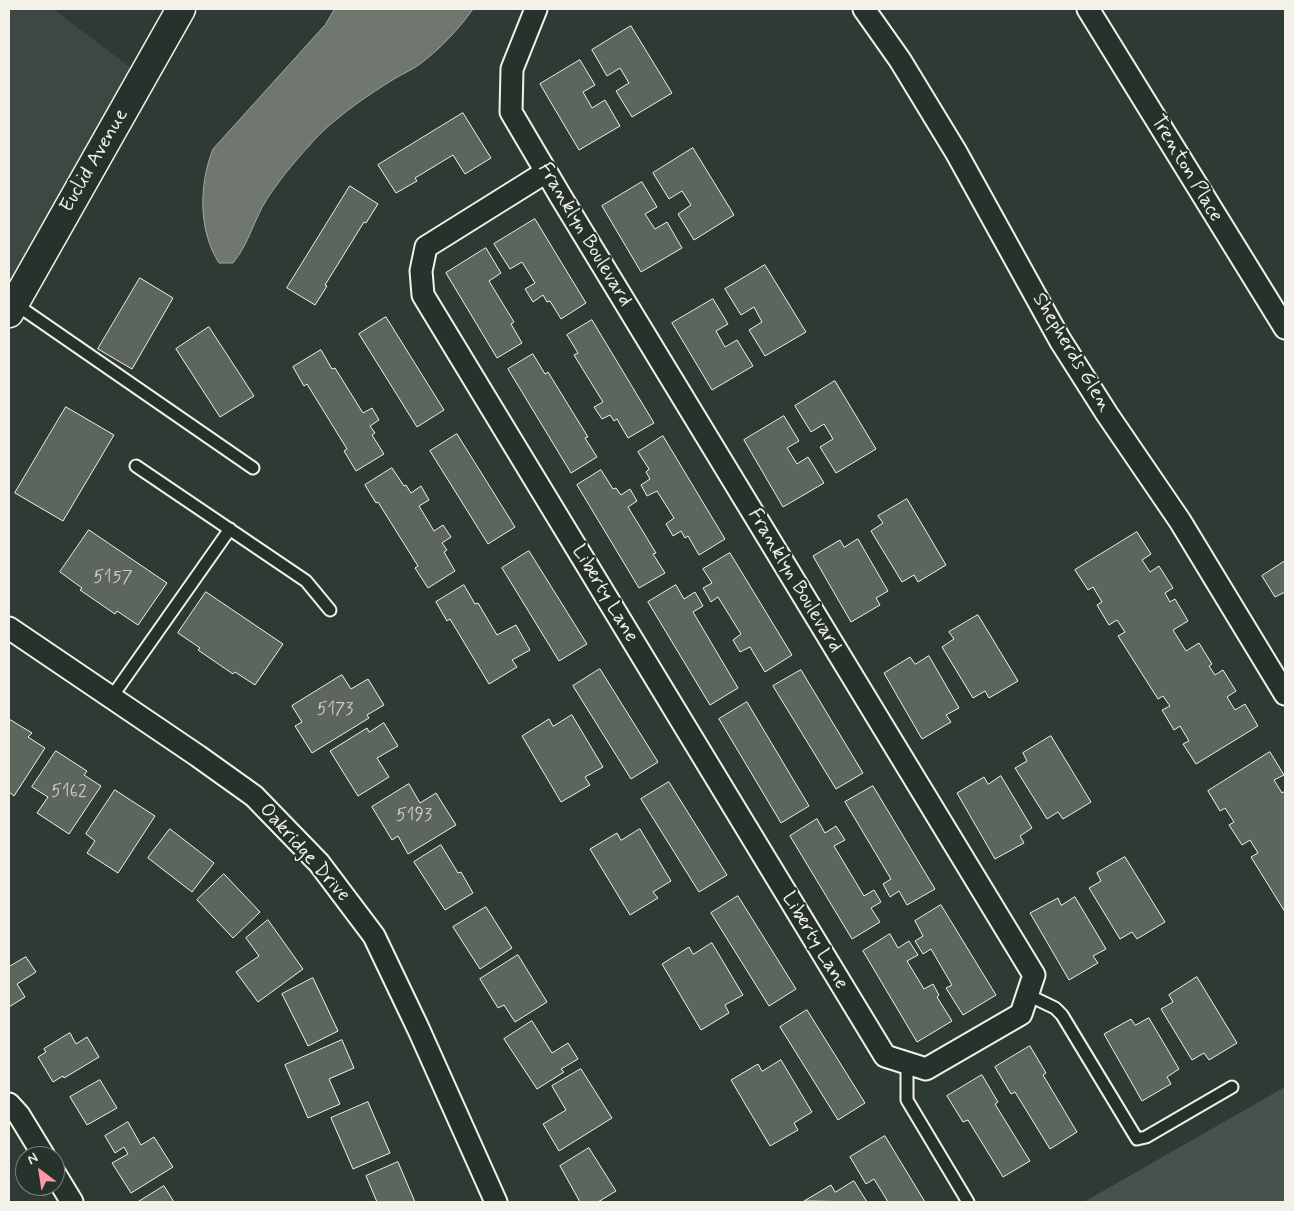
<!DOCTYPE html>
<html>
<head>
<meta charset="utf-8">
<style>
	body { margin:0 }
	#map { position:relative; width:1294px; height:1211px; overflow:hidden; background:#2e3b34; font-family:Mynerve,sans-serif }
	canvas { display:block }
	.frame { position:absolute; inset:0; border:10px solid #f4f1e8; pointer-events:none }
	.north { position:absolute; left:15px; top:1146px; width:50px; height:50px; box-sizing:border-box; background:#26332d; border:1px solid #787f78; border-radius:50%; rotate:329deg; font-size:14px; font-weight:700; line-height:20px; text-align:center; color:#f4f1e8 }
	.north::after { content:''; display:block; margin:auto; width:18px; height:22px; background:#ff9aa2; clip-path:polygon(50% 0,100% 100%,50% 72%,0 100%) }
</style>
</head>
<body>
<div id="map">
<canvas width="1294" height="1211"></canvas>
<div class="frame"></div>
<div class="north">N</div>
</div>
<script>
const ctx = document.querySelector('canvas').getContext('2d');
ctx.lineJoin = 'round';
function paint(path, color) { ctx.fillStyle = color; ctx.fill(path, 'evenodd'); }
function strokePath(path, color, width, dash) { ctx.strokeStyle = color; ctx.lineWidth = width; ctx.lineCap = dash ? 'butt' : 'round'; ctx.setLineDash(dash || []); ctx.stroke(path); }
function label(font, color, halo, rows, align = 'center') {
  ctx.font = font + ' Mynerve,sans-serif'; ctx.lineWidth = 4.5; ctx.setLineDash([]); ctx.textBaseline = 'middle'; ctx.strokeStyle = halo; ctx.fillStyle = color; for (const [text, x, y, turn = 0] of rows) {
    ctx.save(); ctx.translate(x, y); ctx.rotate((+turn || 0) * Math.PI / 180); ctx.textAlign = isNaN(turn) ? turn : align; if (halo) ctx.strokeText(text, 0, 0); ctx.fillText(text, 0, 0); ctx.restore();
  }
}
const built = new Path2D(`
	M9,9H53L131,68L9,282Z`);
const green = new Path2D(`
	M1285,1087V1202H1084Z`);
const water = new Path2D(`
	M335,9H473C459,29 440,49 420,64C412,70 402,74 394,79C368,95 342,113 320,134C301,154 282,176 267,199C254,219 249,244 233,263H219C198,230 199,184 213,149L325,25Z`);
const building = new Path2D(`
	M631,26L672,93L632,117L616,91L629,83L620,68L607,76L592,50Z
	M580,60L595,85L583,92L592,108L605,100L620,126L579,150L540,84Z
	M463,113L491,158L465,174L453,155L415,178L417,181L396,193L378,165Z
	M693,148L734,215L694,240L678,214L691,205L682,191L669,199L653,173Z
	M642,182L657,207L645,214L655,229L667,222L682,248L641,272L602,206Z
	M350,186L378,204L366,223L364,222L325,285L327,286L315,305L287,288Z
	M535,219L586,303L561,319L550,301L547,302L543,295L533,302L525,289L535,283L522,262L510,269L494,244Z
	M486,248L501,273L489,281L514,322L511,324L522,343L497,358L446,273Z
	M765,265L806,332L765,356L749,330L762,322L754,307L741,315L725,289Z
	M140,278L173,298L132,369L98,349Z
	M713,299L728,324L716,331L725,347L737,340L753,366L712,390L672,323Z
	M386,317L444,410L417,427L359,334Z
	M592,320L654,423L628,438L617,419L614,421L610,415L602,419L594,407L603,402L574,355L578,353L567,335Z
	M209,327L254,396L220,417L176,349Z
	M321,350L332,369L335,368L363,413L372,408L379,420L370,426L375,433L372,435L384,454L356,471L344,451L347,449L307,384L304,386L293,367Z
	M533,354L545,374L548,372L588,437L585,438L597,457L571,473L508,369Z
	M835,381L876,449L836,473L820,447L833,439L824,424L811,432L795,406Z
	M66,407L114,435L63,521L15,493Z
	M784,416L799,441L787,448L797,464L808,457L824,483L783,507L744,440Z
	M457,434L515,527L488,544L430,451Z
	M663,436L725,539L699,555L688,536L685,538L681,531L673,536L666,524L674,518L657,491L647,496L641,485L650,479L646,472L649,469L638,452Z
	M392,468L404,486L406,485L411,493L421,486L429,500L419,506L434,531L443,525L451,537L442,543L447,550L444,552L455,571L428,588L415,568L418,566L378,502L376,503L365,485Z
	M601,470L613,489L616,488L621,495L630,489L637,501L628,507L656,553L653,554L665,573L639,588L577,485Z
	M907,499L946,565L918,582L914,575L902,582L871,531L883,523L878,516Z
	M89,530L167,583L138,625L117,611L115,614L80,590L82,588L60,572Z
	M1137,532L1151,554L1142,560L1150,572L1159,566L1173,588L1165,593L1170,602L1175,599L1188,621L1173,630L1186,651L1199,643L1212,664L1209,666L1215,675L1223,670L1236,691L1227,697L1235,710L1245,704L1258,726L1196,764L1183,744L1189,741L1180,726L1174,730L1162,710L1170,706L1163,696L1158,699L1118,636L1125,632L1117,620L1109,625L1097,605L1102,602L1093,587L1088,590L1075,570Z
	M858,539L888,591L876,598L880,605L851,622L813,556L840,540L844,547Z
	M529,551L587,644L559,661L502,568Z
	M730,553L792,655L765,672L750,647L740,652L733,640L741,634L718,597L711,602L703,588L712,583L703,569Z
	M1285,561V592L1275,597L1262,576Z
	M464,585L475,604L478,603L497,635L516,625L530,650L512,660L517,667L489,684L450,619L447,621L436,602Z
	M676,585L684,599L695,592L703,606L693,612L738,688L710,705L648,602Z
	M206,592L283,644L255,685L235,672L233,674L198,650L200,648L178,633Z
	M978,615L1018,681L989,698L985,691L973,698L942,647L954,639L949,632Z
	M929,656L959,708L946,715L951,722L922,739L884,673L910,657L915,664Z
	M600,669L658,762L631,779L573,686Z
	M801,670L863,773L836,789L773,686Z
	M342,675L351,689L368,679L384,705L367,715L369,718L312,753L295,726L302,722L292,706Z
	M747,702L809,806L781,823L719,719Z
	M572,715L603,767L585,777L590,785L561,802L522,736L549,719L553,726Z
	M9,719L32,733L28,737L45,748L14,796L9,792Z
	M384,723L398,746L377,758L389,777L358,796L330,751L367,728L369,732Z
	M1051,736L1091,802L1063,819L1058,812L1047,819L1015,768L1027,761L1023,753Z
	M56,751L87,771L84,775L101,786L69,834L37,813L48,797L32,787Z
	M1270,752L1284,775L1274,780L1282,793L1285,791V912L1251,857L1258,853L1250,840L1242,845L1229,825L1234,822L1225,808L1220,811L1208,791Z
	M1001,776L1032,828L1020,836L1024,843L995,859L957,793L984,777L988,784Z
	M669,782L727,875L699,892L641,799Z
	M409,784L420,803L436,793L456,825L408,854L398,836L392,840L372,807Z
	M873,786L935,889L907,905L899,891L890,897L883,884L891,879L845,802Z
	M115,790L155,816L118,873L87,853L95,841L86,834Z
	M817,819L825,833L836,826L845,840L834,846L864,896L874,890L881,902L871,908L880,922L852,939L790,836Z
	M170,829L214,863L192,892L148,858Z
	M640,829L671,881L653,892L658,898L630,915L590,849L617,833L621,840Z
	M441,845L458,873L461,872L473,893L445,910L414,862Z
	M1125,857L1165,922L1137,939L1132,932L1120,939L1089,888L1101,881L1097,873Z
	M224,874L260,912L233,938L197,900Z
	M738,896L796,989L769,1006L711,913Z
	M1075,897L1106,949L1093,956L1098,963L1069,980L1030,913L1058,898L1061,905Z
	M941,905L996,995L963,1015L946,988L952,985L931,949L923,954L915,941L923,936L915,921Z
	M486,907L512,948L480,969L453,927Z
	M268,920L303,969L258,1002L236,972L259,956L246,938Z
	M890,934L898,948L909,941L918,955L907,961L924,989L933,984L939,995L937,997L952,1021L917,1042L863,951Z
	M712,943L743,995L725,1005L729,1013L701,1030L662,964L689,947L693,954Z
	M518,955L547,1002L515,1022L504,1005L498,1008L480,979Z
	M26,957L36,972L17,984L25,997L9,1007V967Z
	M1197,977L1237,1043L1209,1060L1204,1053L1192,1060L1161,1009L1173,1002L1169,995Z
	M313,978L338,1031L308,1046L282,994Z
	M807,1010L865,1103L838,1120L780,1027Z
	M1149,1018L1179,1069L1167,1077L1171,1084L1142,1101L1104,1034L1131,1019L1135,1025Z
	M532,1021L552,1053L568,1043L578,1059L561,1069L564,1072L537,1089L504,1039Z
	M70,1033L76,1044L87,1037L99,1057L64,1078L63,1076L53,1082L38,1057L46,1052L44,1049Z
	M342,1040L354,1068L329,1079L340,1104L308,1118L285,1065Z
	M1030,1046L1046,1073L1043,1075L1077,1132L1050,1149L1015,1092L1011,1094L995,1067Z
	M781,1060L812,1112L794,1123L798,1130L770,1146L731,1080L758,1064L762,1071Z
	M581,1069L612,1118L559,1151L543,1124L566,1110L552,1086Z
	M982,1075L998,1102L995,1104L1030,1161L1003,1177L968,1120L963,1122L947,1096Z
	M100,1080L117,1108L87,1125L70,1097Z
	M368,1102L390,1153L353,1169L331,1118Z
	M128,1122L141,1145L154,1137L173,1167L131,1193L112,1163L128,1154L124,1147L115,1153L105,1136Z
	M885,1136L925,1202H888L874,1179L866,1184L850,1157Z
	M589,1148L616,1191L598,1202H580L560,1166Z
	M398,1162L415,1202H377L366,1176Z
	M854,1181L867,1202L804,1201L831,1185L835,1192Z
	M164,1186L174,1202H138Z`);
const lane = new Path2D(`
	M14,303L253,468
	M136,466L306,581L330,610
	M111,698L230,529
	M1028,995L1055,1008L1062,1015L1137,1139L1146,1137L1232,1087
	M907,1063V1100L968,1202`);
const street = new Path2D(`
	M536,9L512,69L511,112L561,197L1034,975L1021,1014L926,1069L885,1056L423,295L421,271L426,247L546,172
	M864,9L900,60L956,152L1060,340L1107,414L1180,521L1285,694
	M1088,9L1285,328
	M9,628L198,756L254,796L319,863L374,936L418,1028L496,1202
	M9,1104L19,1115L44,1156
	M55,1174L72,1202`);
const primary = new Path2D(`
	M9,313L181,9`);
const numberNames = [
	["5157",113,578],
	["5173",335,710],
	["5162",69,792],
	["5193",414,816]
];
const streetNames = [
	["Euclid Avenue",95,161,-60],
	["Trenton Place",1186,169,59],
	["Franklyn Boulevard",584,235,59],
	["Shepherds Glen",1071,353,59],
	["Franklyn Boulevard",794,581,59],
	["Liberty Lane",604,594,59],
	["Oakridge Drive",304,853,48],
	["Liberty Lane",814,941,59]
];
paint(built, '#3c4841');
paint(green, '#48524c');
paint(water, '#6f7770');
strokePath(water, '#a4a8a0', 1);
paint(building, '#5c655e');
strokePath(building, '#f4f1e8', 1);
strokePath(lane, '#f4f1e8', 15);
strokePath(street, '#f4f1e8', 25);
strokePath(primary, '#f4f1e8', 31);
strokePath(lane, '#26332d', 11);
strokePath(street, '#26332d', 21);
strokePath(primary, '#26332d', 28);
label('18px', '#cecec6', null, numberNames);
label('20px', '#f4f1e8', '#26332d', streetNames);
</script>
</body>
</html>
